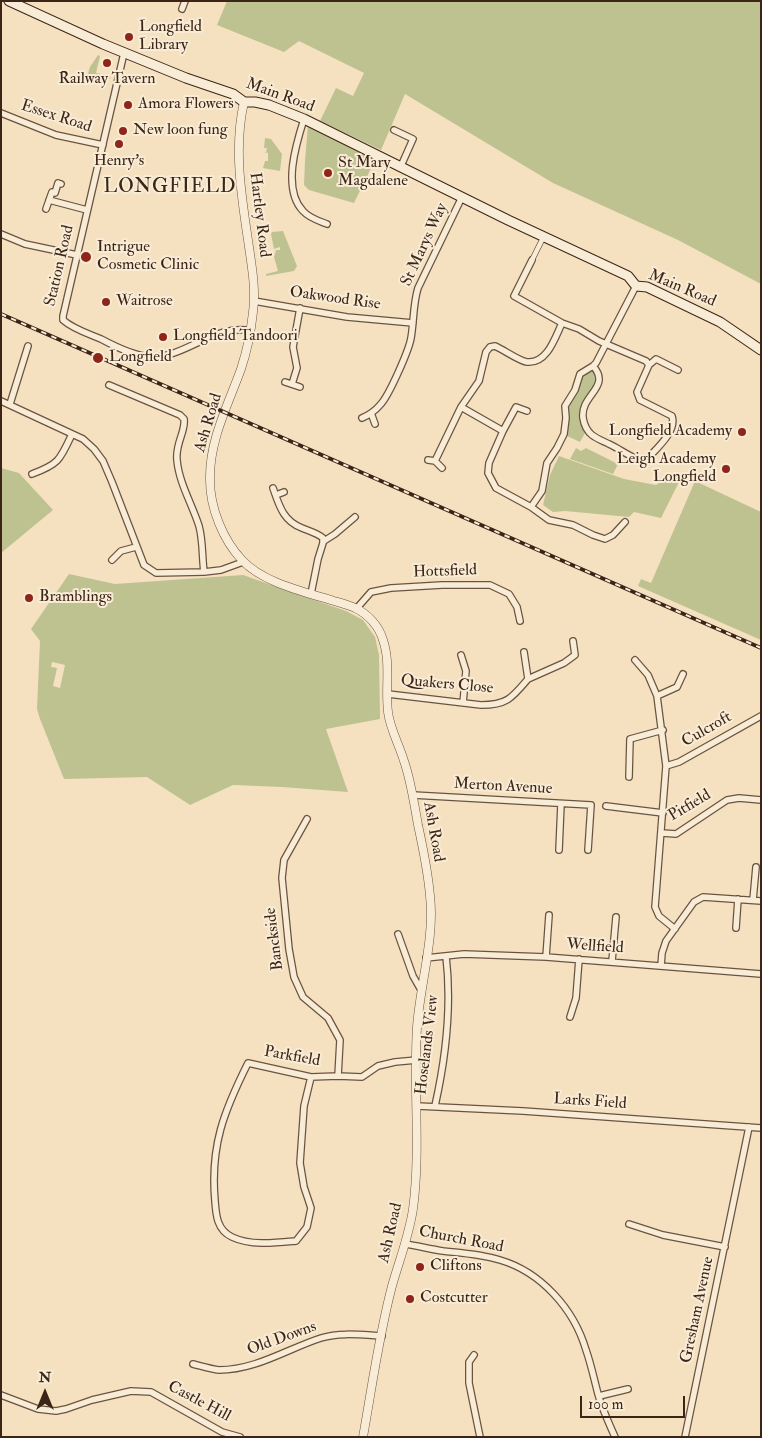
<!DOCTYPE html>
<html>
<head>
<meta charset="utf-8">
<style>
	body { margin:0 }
	#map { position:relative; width:762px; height:1438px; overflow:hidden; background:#f5e1c0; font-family:"IM FELL Double Pica",serif }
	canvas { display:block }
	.frame { position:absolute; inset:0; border:2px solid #3c2517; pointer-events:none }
	.north { position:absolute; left:20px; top:1368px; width:50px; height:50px; -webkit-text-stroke:4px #f8ecd6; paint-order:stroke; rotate:0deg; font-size:14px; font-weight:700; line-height:20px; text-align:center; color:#3c2517 }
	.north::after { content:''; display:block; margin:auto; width:18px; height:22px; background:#3c2517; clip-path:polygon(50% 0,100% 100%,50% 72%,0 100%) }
	.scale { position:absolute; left:580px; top:1396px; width:105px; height:22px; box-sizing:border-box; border:2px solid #3c2517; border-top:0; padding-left:6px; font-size:15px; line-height:18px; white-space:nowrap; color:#3c2517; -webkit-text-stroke:4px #f8ecd6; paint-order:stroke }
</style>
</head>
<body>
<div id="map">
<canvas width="762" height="1438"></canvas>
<div class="frame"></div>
<div class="north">N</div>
<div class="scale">100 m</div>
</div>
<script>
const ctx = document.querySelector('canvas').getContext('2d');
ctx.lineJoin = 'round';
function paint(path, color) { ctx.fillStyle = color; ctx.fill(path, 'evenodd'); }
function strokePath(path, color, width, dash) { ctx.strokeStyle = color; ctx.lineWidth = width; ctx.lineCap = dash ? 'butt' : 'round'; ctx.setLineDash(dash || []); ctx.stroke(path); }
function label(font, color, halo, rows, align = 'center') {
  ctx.font = font + ' "IM FELL Double Pica",serif'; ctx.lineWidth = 4; ctx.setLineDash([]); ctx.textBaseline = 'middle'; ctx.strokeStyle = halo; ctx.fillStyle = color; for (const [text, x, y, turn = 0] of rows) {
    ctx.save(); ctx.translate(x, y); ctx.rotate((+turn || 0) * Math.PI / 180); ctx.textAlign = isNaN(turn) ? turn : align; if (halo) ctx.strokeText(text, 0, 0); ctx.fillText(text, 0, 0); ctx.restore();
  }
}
const green = new Path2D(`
	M227,1H761V284L678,240L553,183L405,94L381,150L320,121L336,88L353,96L364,73L299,41L284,52L217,25Z
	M98,55L100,56L96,73L111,76L110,79L88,74L90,67Z
	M308,125L376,158L354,203L309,190L304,185L305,161Z
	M265,138L271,139L282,154L280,171L263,168L265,161H268V153L264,152H266L267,148H264Z
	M283,231L297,266L294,271L266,276V274L278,271L274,257L276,250H280V247L274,249L271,234L272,232Z
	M593,371L596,373L598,382L583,405L586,431L580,442L565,435L568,425V407L577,393L582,376L584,374Z
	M576,448L581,451L586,448L618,464L613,474L570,459Z
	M559,456L624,479L656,485L668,477L680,480L661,518L634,512L629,517L565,511L553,512L543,505L550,475Z
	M1,468L19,473L53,510L1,553Z
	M695,481L761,512V640L638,586L641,579L651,583Z
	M69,574L115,584L243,575L346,611L363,620L375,637L379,655L380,719L326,729L348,792L282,787L233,785L190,805L147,777L64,779L40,719L37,709L40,641L31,629ZM52,662L65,665L60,688L53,686L57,668L51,667Z`);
const pedestrian = new Path2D(`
	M532,260L544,236`);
const minor = new Path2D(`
	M182,9L185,1
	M124,53L63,316V320C73,329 89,334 101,339C116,347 134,356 151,357C185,358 216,323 250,331
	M1,113L56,135L103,145
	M304,119C296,144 282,189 303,211C309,218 319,221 327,224
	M394,130L413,139L401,166
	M49,200L87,210
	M46,209L52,192L55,193L58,183L61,184
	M1,234L25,244L77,255
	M532,260L514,296L562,323L579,329L599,341L646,361L649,365L637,392L640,400L672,416C677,431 657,448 648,458C644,459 640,460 637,459C627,455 618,448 609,444C603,441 597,439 592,435C587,431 584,424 583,418C580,395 612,387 593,366
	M254,301L347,317L413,323
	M649,365L656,359L678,370
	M285,382L300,387
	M292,384L297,368L293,347L300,308
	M109,385L180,415L184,419C186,431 175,444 177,460C179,483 192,504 199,526C203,540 202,557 204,572
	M1,401L83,439L94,449L103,461L112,482L144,565L156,573L204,572L221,570L243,562
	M10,404L28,346
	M461,407L503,431
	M527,411L516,407L503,431L489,463L488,473L496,488L531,507L549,520L573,525L593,535L605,539L613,535L625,522
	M371,413L375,424
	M362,418C369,415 375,411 380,405C389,396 409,350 411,338C414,321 413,304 418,288L462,197
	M428,460L435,461L442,468
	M435,461L461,407L479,381L486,352L490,347L495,346C504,350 519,361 527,362C547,364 555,338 562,323
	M32,474C59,464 60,460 72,434
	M273,488C279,505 283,521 302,528C309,531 317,533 323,538V543L318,559L311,594
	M276,495L284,492
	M531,507L542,491L547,463L557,448L564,434L566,418L565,406L575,390L580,374L593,366L596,363L636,286
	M324,541L335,534L355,517
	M112,560L121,551L136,547
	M357,608L371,592L391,588L442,585H490L509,594L517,607L520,621
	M461,655L466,671L463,703
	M635,660L648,675L657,696L666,766L655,907L659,916L675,929
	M528,679L564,663L575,655L573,641
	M388,694L481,705C507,705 512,698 528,679L524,652
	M657,696L677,687L683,674
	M666,766L679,762L761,716
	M629,777L630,739L663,730
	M413,795L591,805L588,850
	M606,806L663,813
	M307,819L284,860L282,878L289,949L294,977L303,997L328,1018L340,1040L338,1076
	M662,833L676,834L727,800L739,798L761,800
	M559,850L561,804
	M753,900L756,867
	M736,928L738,899
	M398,934L413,976L421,990
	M546,957L549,915
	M426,958L464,954L546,957L761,974
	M612,961L616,917
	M661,966L662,953L666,941L694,902L703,897L761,901
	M570,1017L576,998L579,959
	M311,1077L304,1106L300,1163L304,1187L311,1208L307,1227L296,1241C275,1243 251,1246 232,1237C217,1230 216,1215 215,1201C210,1146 224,1111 248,1063L311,1077L338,1076L362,1077L378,1066L395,1062L417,1060
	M417,1106L523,1111L761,1128
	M435,1106C446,1057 452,1007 446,956
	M629,1224L663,1235L725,1247
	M405,1244C418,1246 430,1249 443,1251C462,1253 481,1254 500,1260C541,1272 574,1309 586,1350C591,1364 594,1379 598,1394C602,1409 609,1423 615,1437
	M474,1355L469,1362V1383L480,1437
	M193,1364C201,1366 211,1369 219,1370C256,1370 287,1349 321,1338C341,1332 362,1335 382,1336
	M1,1395L38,1409L56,1411L66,1409L92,1400L131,1391L151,1392L222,1432L240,1437
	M599,1396L628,1389
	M685,1437L749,1127`);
const tertiary = new Path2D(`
	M244,102C233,150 242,199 249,247C252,268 256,290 253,312C251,331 247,351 241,369C228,405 209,441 210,480C210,508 223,540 242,560C263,583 305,592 334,601C341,603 349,605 355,608C368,614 379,626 383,640C391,663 385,688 388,712C390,729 399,744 404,761C411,781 414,803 418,825C423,848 428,872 430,896C435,937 420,985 417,1027C413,1087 421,1149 413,1209C409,1236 399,1261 392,1286C379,1335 372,1387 363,1437`);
const secondary = new Path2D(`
	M9,1L103,44L186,78L233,94L244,102H255L269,105L304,119L508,220L628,276L636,286L647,287L720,322L761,350`);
const rail = new Path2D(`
	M1,314L761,648`);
const markers = [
	[129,37,5,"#8f2418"],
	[107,63,5,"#8f2418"],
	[128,105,5,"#8f2418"],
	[123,131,5,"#8f2418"],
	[119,144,5,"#8f2418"],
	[328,173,5,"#8f2418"],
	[86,257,6,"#8f2418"],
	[106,302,5,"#8f2418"],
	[163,337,5,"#8f2418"],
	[98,358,6,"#8f2418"],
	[742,432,5,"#8f2418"],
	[726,469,5,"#8f2418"],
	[29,598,5,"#8f2418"],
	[420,1267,5,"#8f2418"],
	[410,1299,5,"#8f2418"]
];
const poiNames = [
	["Longfield",139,28],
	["Library",139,46],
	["Railway Tavern",107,80,"center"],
	["Amora Flowers",138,105],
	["New loon fung",133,131],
	["Henry's",119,162,"center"],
	["St Mary",338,164],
	["Magdalene",338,182],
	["Intrigue",97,248],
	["Cosmetic Clinic",97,266],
	["Waitrose",116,302],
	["Longfield Tandoori",173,337],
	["Longfield",109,358],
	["Longfield Academy",732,432,"right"],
	["Leigh Academy",716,460,"right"],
	["Longfield",716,478,"right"],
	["Bramblings",39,598],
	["Cliftons",430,1267],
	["Costcutter",420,1299]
];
const streetNames = [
	["Main Road",280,96,20],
	["Essex Road",56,117,18],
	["Hartley Road",259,215,83],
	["St Marys Way",425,245,-65],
	["Station Road",60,266,-77],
	["Main Road",682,289,23],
	["Oakwood Rise",335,299,8],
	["Ash Road",209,423,-73],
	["Hottsfield",445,572,-2],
	["Quakers Close",447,685,5],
	["Culcroft",707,730,-30],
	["Merton Avenue",503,787,3],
	["Pitfield",690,806,-31],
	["Ash Road",433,832,80],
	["Banckside",275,939,-97],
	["Wellfield",595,947,4],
	["Hoselands View",428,1045,-83],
	["Parkfield",292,1057,10],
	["Larks Field",590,1102,4],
	["Ash Road",391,1233,-77],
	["Church Road",461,1240,11],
	["Gresham Avenue",698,1310,-78],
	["Old Downs",282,1339,-20],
	["Castle Hill",199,1402,28]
];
const quarterNames = [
	["LONGFIELD",170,188]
];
paint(green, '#bec291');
strokePath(pedestrian, '#6a5441', 6);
strokePath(minor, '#6a5441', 8);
strokePath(tertiary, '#6a5441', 9);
strokePath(secondary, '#3c2517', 11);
strokePath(pedestrian, '#f8ecd6', 4.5);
strokePath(minor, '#f8ecd6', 5.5);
strokePath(tertiary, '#f8ecd6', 8);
strokePath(secondary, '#f8ecd6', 9);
strokePath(rail, '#3c2517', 4);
strokePath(rail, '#f8ecd6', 2, [5.5]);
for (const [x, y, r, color] of markers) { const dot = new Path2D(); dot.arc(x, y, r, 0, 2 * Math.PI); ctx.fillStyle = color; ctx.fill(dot); strokePath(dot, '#f8ecd6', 2); }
label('16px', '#3c2517', '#f8ecd6', poiNames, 'left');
label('16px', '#3c2517', '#f8ecd6', streetNames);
ctx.letterSpacing = '1px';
label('19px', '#3c2517', '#f8ecd6', quarterNames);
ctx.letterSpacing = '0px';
</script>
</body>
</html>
